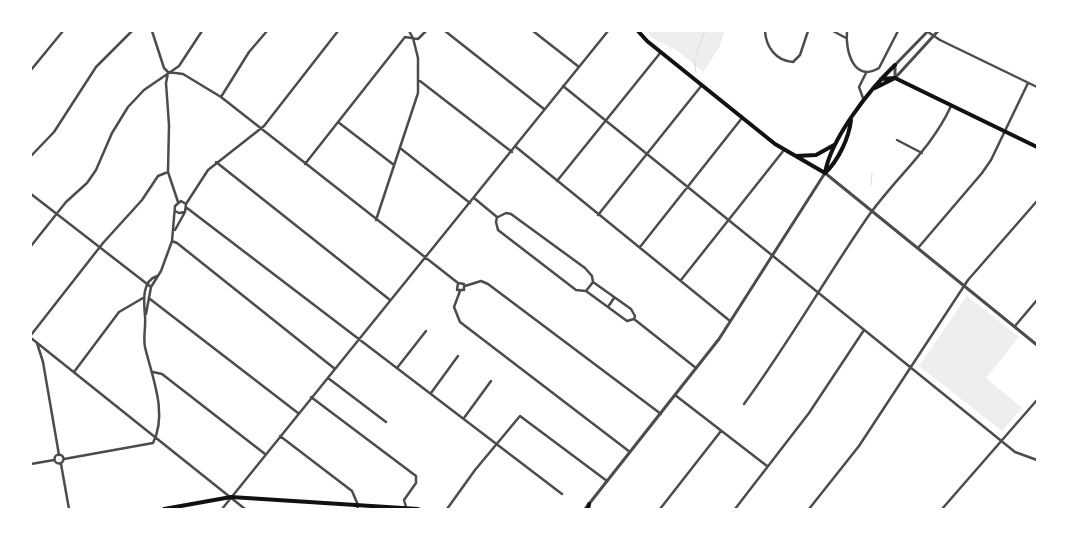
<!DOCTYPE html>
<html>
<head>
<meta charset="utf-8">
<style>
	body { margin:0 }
	#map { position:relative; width:1068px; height:540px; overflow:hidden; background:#fff; font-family:"DejaVu Sans",sans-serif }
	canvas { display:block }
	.frame { position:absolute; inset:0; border:32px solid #fff; pointer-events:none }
</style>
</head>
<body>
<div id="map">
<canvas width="1068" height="540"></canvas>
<div class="frame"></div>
</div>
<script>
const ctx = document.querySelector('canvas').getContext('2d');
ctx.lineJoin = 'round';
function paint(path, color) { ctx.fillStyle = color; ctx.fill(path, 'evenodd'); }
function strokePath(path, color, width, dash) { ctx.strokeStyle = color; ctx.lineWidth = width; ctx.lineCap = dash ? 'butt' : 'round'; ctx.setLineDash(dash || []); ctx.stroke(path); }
const green = new Path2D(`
	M647,31H725L719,48L703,72L678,51L652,38Z
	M967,296L1019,337L986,378L1022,408L1002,431L919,366Z`);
const stream = new Path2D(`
	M696,54L705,31
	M694,59L696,72
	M871,185L872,173`);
const minor = new Path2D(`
	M152,31L164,68L168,72L183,74L221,97L458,283L464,284V290H457L458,283
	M445,31L544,109
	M533,31L579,67
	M765,31C766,47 776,61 793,62L800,55L808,31
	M833,31L846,38
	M847,31C845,51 854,83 879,68L898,31
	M928,32L940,40L1037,87
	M31,70L63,31
	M168,73L166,83L169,125L168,172L178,202
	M420,81L512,152
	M563,86L1015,452L1037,460
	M221,97L249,52L267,31
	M863,98L859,87L866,73
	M338,122L394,165
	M897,140L922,153
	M516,147L730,321
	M400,148L470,203
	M31,156L54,132L96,67L132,31
	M216,162L390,300
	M305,164L405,37L418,39L426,31
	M557,181L661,52
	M31,194L151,287
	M474,198L497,217
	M186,204L208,170L264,126L338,31
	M187,208L562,494
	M175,211L179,213L185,212L186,204
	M598,215L702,85
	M497,217L496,222L498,230L576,290L586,291L627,321L634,319
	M498,217L506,213L511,214L585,268L592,276L593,282L631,309L635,316L634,319
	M376,220L418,93V58L413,38L409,31
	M175,230L185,212
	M172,241L177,243L335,369
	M31,246L66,202L87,183L96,170L112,133L128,107L144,90L179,66L202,31
	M640,247L742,118
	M918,248L982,173L991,160L1028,83
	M681,280L784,150
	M465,286L481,281L488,284L661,414
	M460,291L454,307L460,322L630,452
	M586,291L593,282
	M150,299L298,413
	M608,307L614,298
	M146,314L151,287L161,271L172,241L175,206L181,201L186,204
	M634,319L696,368
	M1015,326L1037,300
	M31,335L103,243L142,200L158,176L168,172
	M31,338L245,509
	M37,343L43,362L59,455
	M397,368L426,331
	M74,372L119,312L143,298
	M153,372L162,374L265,454
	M328,378L386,422
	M431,393L458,356
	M675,395L767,466
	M311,397L416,476V483L404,500L406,507
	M744,404C788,344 825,279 867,218C894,179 931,150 951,106
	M464,418L491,381
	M280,436L352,491L358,505L357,509
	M54.5 459a4.5 4.5 0 1 1 9 0a4.5 4.5 0 1 1-9 0Z
	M64,459L153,443C168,413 152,377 145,347C143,337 146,327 145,316C144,303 141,281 157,276
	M31,464L54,460
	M61,464L69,509
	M222,509L608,31
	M447,509L475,470L520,416L607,481
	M660,509L721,431
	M735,509L809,413L864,330
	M809,509L859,446L968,280L1037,201
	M942,509L1037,400`);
const tertiary = new Path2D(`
	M895,77V65L928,31
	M895,78L938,31
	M585,509L719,339L825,173L1037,345`);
const secondary = new Path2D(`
	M638,31L647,41L775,144L825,173
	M881,79L895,78L1037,147
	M875,88L895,78
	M796,156L816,155L834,145
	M825,173C831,138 870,89 895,65
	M825,173C838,161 849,138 851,120
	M164,509L231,497L418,509
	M588,509L589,504`);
paint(green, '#eee');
strokePath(stream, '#d9d9d9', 1);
strokePath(minor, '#4c4c4c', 2.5);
strokePath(tertiary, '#4c4c4c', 3);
strokePath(secondary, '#111', 4);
</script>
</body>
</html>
